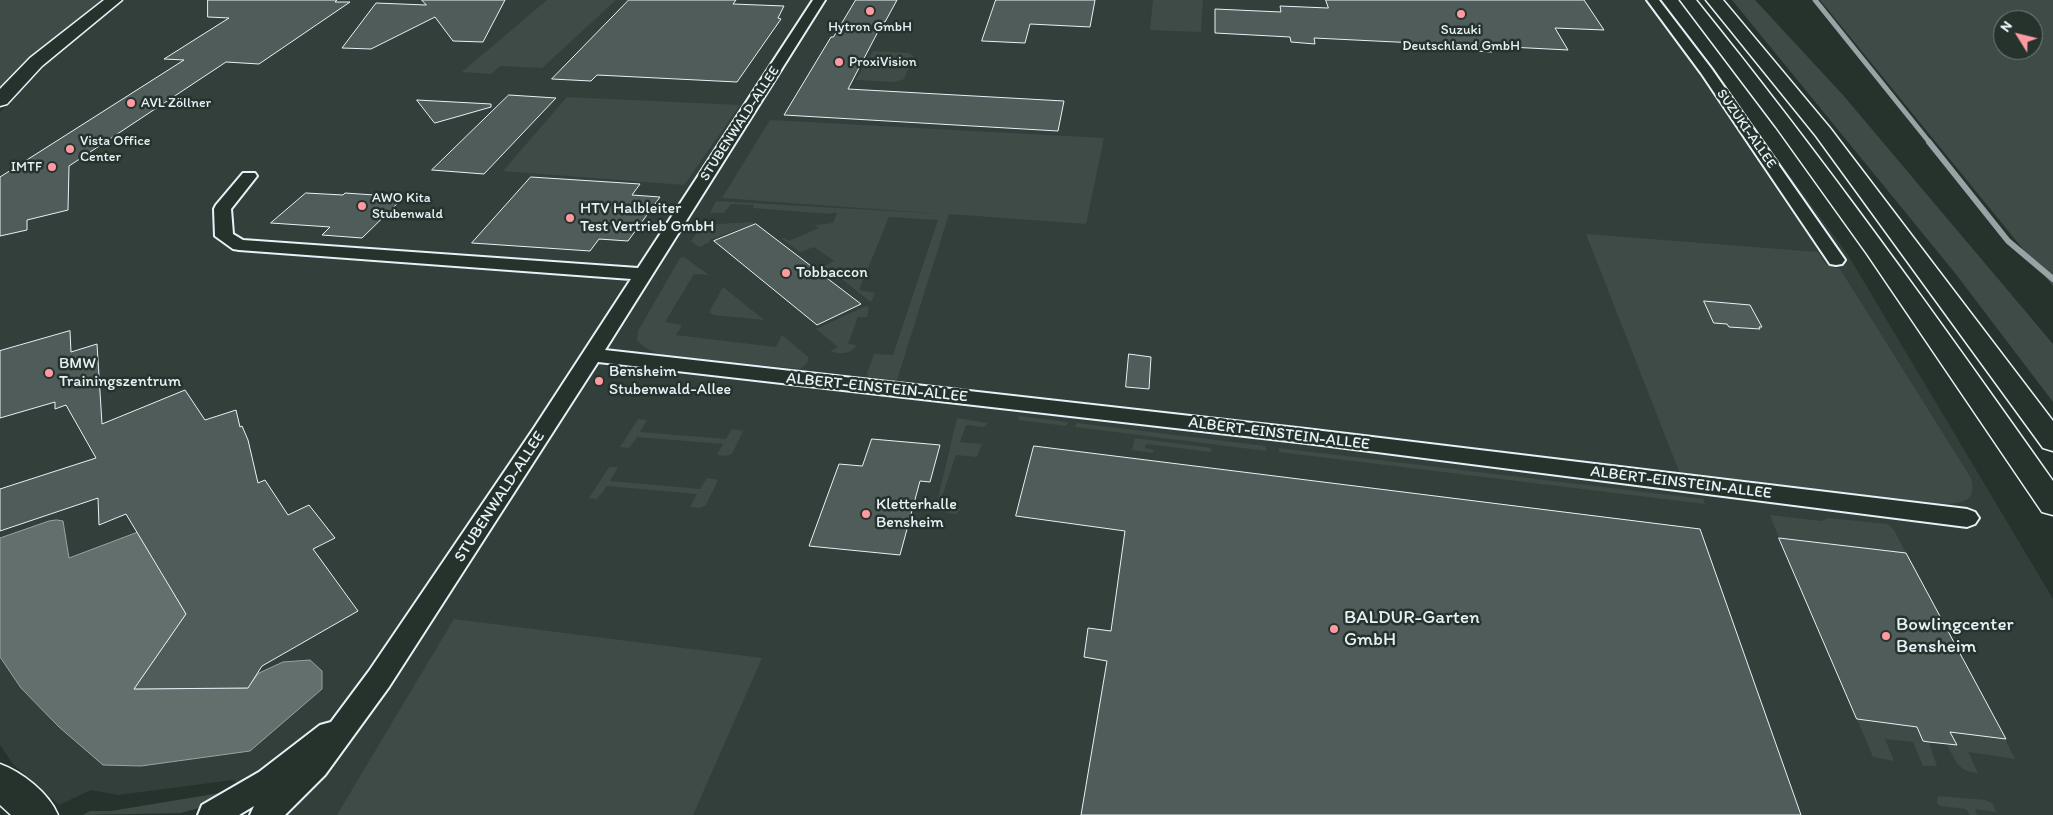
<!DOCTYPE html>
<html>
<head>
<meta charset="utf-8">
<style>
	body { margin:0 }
	#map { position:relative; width:2053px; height:815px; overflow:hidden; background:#26332d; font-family:Itim,sans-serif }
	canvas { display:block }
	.north { position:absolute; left:1993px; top:10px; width:50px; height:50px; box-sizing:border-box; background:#26332d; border:1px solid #747f7e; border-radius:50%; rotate:306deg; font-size:14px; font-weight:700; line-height:20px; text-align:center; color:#e8f1f8 }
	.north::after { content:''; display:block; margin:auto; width:18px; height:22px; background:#ff9aa2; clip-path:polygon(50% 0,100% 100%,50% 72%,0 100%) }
</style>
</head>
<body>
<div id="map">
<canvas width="2053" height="815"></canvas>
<div class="north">N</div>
</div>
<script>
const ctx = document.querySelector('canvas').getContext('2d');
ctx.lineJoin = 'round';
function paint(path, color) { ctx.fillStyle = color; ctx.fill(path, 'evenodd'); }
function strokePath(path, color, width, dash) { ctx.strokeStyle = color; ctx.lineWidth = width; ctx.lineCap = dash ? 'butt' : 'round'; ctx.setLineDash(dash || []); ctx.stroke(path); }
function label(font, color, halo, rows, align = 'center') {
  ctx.font = font + ' Itim,sans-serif'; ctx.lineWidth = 5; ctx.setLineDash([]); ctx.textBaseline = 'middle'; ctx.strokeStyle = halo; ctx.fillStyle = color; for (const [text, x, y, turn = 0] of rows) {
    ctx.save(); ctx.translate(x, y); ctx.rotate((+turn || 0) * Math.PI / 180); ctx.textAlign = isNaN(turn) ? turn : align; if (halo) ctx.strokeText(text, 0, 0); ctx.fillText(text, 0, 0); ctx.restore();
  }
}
const built = new Path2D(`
	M125,0H1662L1848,255L2053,599V815H279L233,780L118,795L91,790L59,805L13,764L0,745V112L62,48Z`);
const green = new Path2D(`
	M0,0H101L37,54L0,92Z
	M547,0H616L542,68L500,66L491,74L462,72Z
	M1153,0H1203L1201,32L1150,30Z
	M1732,0H1755L1843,95L2053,344V402L1955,273Z
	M1820,0H2053V286ZM2003,20H2033V50H2003Z
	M873,51L908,53L914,56L904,79L895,82L856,80Z
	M567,97L740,105L684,185L503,171Z
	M770,120L1104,138L1086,224L949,214L897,380L868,378L867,373L874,354L893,355L938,220L889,217L859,290L875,293L871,302L842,279L836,280L820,268L834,261L814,247L800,252L782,239L784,238L789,241L819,228L815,225L833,223L837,213H831L830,214L753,208L754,205L731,204L724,213H710L716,201L943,214L722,198Z
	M752,222L754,224L709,240L710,242L699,247L691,241L702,225Z
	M1586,234L1818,252L1826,265L1840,269L1971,478C1976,501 1966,502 1946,504L1681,476Z
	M684,257L709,275L694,274L665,322L682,325L676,335L776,347L782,335L808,357C809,363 805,365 801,369L669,356C655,353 647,351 637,340L638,331L680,258Z
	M723,287L764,320L714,315L709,312Z
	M866,306L869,308L867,317H858L848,344L857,345C850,354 841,355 830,351L838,347L816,329Z
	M1019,416L1068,422L1066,426L1018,420Z
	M957,418L988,423L984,427L966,425L960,442L982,444L977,457L956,455L939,505L961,509L956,514L935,511Z
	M638,419L647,420L640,432L726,439L732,429L743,431L732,454L726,456L717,455L723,444L637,437L629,448L620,447Z
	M1077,423L1266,446V451L1075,427Z
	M1135,438L1211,448V452L1146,444L1145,448L1154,450L1153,453L1132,450Z
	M1279,448L1703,499L1705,504L1279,452Z
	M609,467H618L610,481L700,489L707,478L718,480L706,505L700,508L690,507L697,494L607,486L597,499L589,498Z
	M1770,515L1821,521L1828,518L1888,524L1894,530L1906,553L1779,538Z
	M454,619L762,658L693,815H337Z
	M1857,719L1917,727L1923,741L1929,742L1937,766H1923L1913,742L1885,739L1894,761L1873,757Z
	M1950,732L2005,739L2015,759L1968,752L1978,773C1959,773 1954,759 1947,744L1957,745Z
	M220,793L225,797L206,806L181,813L83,815L90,811H111Z
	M1938,796L1985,800L1993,804L1996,812L1975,809L1977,815H1970L1966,809L1940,806L1937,803Z`);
const water = new Path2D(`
	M57,520L63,521L69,558L138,532L186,614L134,689L247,688L259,673L283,662L310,660L322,671V689L250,751L141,766L103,765L59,727L21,688L0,657V538L49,521Z`);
const streamFar1 = new Path2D(`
	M1815,0L1930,143`);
const stream = new Path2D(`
	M1929,142L2008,241L2053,279`);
const building = new Path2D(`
	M208,0H337L335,2H350L259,64L226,62L69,166L68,210L27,220V230L0,236V177L184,60L164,59L229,18L208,17Z
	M422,0H505L483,42L453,41L435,17L371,49L342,48L376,3L426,5Z
	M629,0H736L733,4L784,6L778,18L781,19L737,82L597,75L591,81L552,79Z
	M856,0H897L885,22H883L848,89L1064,101L1058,131L784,115L831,37H833Z
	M996,0H1095L1090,27L1030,24L1025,43L982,41Z
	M1326,0H1584L1604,30L1555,28L1568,50L1490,46L1492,52L1459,50L1457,45L1314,38L1315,44L1291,42L1290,37L1215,33V9L1281,12L1280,6L1328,8Z
	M509,95L556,98L484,174L432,170Z
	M417,100L491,104V107L435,123Z
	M531,177L640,184L632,195L660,197L628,241L599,239L590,251L472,243Z
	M306,193L343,195L345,193L404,197L362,238L322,235L330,227L271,223Z
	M756,224L861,304L817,325L714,241Z
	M1704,301L1750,305L1762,327H1759L1760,329L1729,327L1727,324L1714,323Z
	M70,331L71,352L97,344L102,424L185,390L205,420L236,410L240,427L242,426L248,440L258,483L265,480L288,515L309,505L335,538L313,549L358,611L262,666L248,688L134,689L186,614L126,514L99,525L98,498L0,531V489L96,458L66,405L55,409V402L0,418V351Z
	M1129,354L1151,357L1149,389L1126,387Z
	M872,439L940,445L930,482L920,481L900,555L809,546L839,464L862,466Z
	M1034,446L1700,529L1801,815H1081L1107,661L1084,657L1088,628L1111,631L1125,531L1016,516Z
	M1779,538L1906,553L2006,739L1950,732L1957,745L1929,742L1923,741L1917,727L1857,719Z`);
const street = new Path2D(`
	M813,0H825L605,350L1306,429L1967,509L1975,512L1979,518L1975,524L1967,527L1306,443L598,362L389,687L325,775L285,815H250L254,806L239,815H198L202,805L259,772L320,725L331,722L369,671L534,428L631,279L239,250L233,249L215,236L214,209L216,205L243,173H255L257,176L231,209L233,234L243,240L638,268Z
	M1647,0H1659L1711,68L1845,260L1842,264L1836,265L1830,264L1701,73Z`);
const secondary = new Path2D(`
	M104,0H122L42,66L7,104L0,106V89L30,58Z
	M0,764C22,772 49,793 58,815H11L0,805Z`);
const highway = new Path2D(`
	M1680,0H1696C1822,156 1938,318 2053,481V515L2042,512L1867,254L1776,127Z
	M1706,0H1723L1830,128L2053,421V451L2043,448L1816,136Z`);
const markers = [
	[870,11,5,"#ff9aa2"],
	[1461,14,5,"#ff9aa2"],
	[839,62,5,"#ff9aa2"],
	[131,103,5,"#ff9aa2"],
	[70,149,5,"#ff9aa2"],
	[52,167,5,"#ff9aa2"],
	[362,206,5,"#ff9aa2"],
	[570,218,5,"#ff9aa2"],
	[786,273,5,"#ff9aa2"],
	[49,373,5,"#ff9aa2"],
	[599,381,5,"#ff9aa2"],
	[866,514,5,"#ff9aa2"],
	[1334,629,5,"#ff9aa2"],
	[1886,636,5,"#ff9aa2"]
];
const farPoinames = [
	["Hytron GmbH",870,27,"center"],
	["Suzuki",1461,30,"center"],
	["Deutschland GmbH",1461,46,"center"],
	["ProxiVision",849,62],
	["AVL Zöllner",141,103],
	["Vista Office",80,141],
	["Center",80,157],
	["IMTF",42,167,"right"],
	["AWO Kita",372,198],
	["Stubenwald",372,214]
];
const farStreetnames = [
	["STUBENWALD-ALLEE",740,124,-57],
	["SUZUKI-ALLEE",1746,129,55]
];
const poiNames = [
	["HTV Halbleiter",580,209],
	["Test Vertrieb GmbH",580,227],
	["Tobbaccon",796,273],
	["BMW",59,364],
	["Trainingszentrum",59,382],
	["Bensheim",609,372],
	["Stubenwald-Allee",609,390],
	["Kletterhalle",876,505],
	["Bensheim",876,523]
];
const streetNames = [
	["ALBERT-EINSTEIN-ALLEE",877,388,6],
	["ALBERT-EINSTEIN-ALLEE",1279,434,7],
	["ALBERT-EINSTEIN-ALLEE",1681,483,7],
	["STUBENWALD-ALLEE",500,497,-57]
];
const nearPoinames = [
	["BALDUR-Garten",1344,618],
	["GmbH",1344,640],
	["Bowlingcenter",1896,625],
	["Bensheim",1896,647]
];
paint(built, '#333f3a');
paint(green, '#3e4b47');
paint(water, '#636f6d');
strokePath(water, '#98a3a5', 1);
strokePath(streamFar1, '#98a3a5', 5);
strokePath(stream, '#98a3a5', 6);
paint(building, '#505c59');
strokePath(building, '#e8f1f8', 1);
strokePath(street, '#e8f1f8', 4);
strokePath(secondary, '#e8f1f8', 3);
strokePath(highway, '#e8f1f8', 3);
paint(street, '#26332d');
paint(secondary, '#26332d');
paint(highway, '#26332d');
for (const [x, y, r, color] of markers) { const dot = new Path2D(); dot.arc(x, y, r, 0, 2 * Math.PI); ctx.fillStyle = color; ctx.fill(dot); strokePath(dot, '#26332d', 2); }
label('14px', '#e8f1f8', '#26332d', farPoinames, 'left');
label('14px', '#e8f1f8', '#26332d', farStreetnames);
label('16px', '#e8f1f8', '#26332d', poiNames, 'left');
label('16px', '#e8f1f8', '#26332d', streetNames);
label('19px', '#e8f1f8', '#26332d', nearPoinames, 'left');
</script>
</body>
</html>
